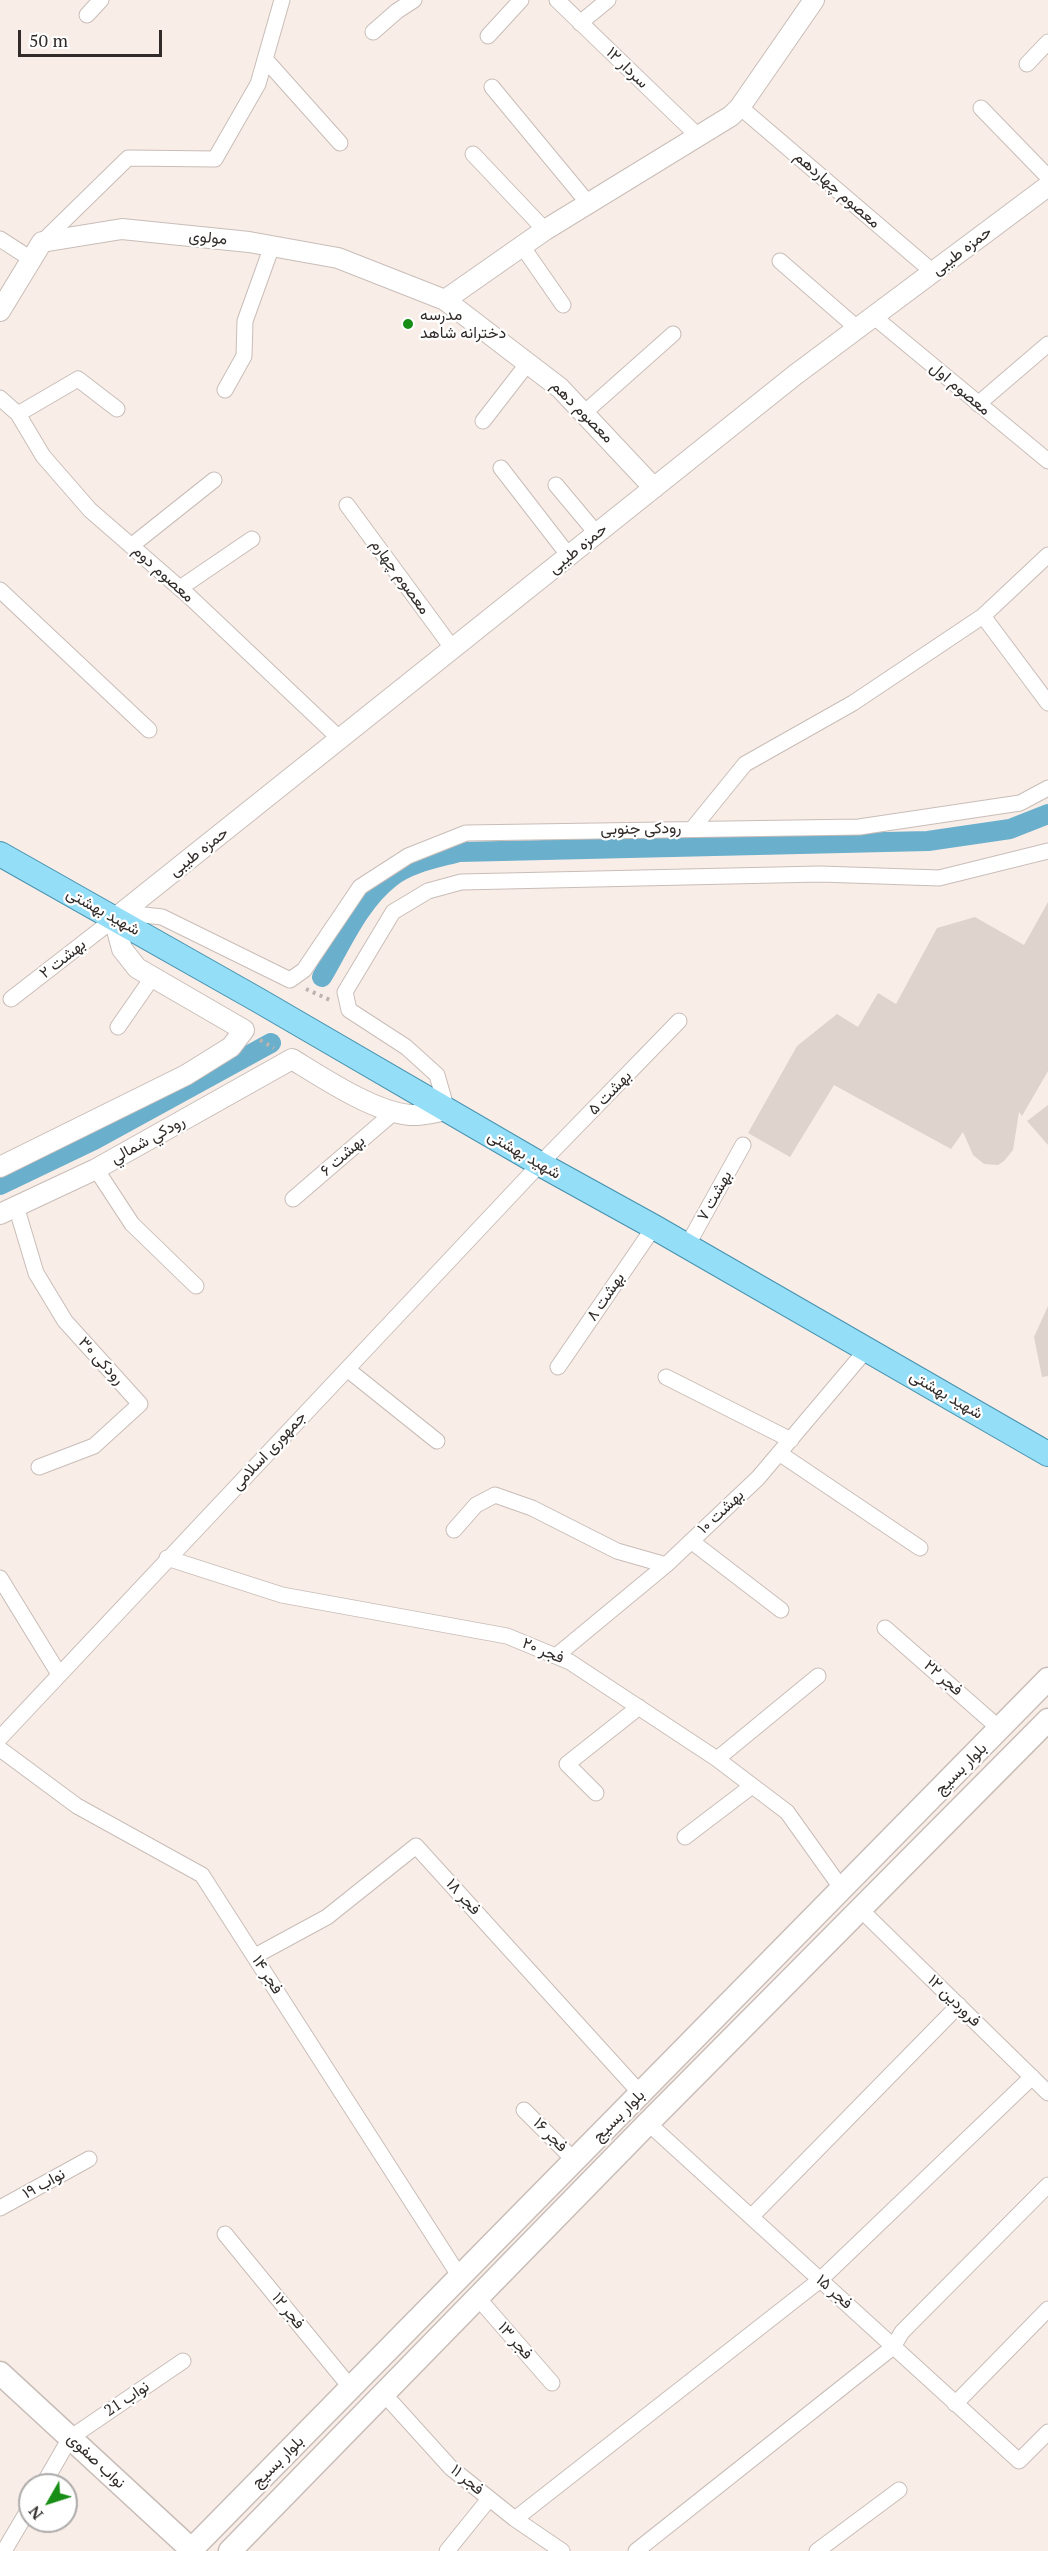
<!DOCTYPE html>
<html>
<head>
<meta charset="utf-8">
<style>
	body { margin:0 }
	#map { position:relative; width:1048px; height:2551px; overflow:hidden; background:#f9ede8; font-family:"PT Serif",serif }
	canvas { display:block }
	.north { position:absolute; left:18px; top:2473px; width:60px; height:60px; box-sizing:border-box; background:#fff; border:2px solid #adabaa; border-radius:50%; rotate:231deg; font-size:16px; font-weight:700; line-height:24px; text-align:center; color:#312c2a }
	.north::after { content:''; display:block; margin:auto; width:21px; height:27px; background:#188d15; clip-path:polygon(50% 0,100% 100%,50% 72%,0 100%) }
	.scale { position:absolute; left:18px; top:30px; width:144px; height:27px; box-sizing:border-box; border:3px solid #312c2a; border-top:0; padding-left:8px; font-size:18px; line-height:21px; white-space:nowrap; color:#312c2a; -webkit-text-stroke:4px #fff; paint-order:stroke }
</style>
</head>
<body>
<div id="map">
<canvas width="1048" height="2551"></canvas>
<div class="north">N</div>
<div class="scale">50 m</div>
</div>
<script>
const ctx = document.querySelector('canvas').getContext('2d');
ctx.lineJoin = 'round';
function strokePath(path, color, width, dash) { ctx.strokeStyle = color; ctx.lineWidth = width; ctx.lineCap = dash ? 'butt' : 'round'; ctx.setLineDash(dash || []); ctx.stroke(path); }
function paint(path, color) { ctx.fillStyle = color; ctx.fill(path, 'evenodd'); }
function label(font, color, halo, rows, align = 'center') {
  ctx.font = font + ' "PT Serif",Vazirmatn,serif'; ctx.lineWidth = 4.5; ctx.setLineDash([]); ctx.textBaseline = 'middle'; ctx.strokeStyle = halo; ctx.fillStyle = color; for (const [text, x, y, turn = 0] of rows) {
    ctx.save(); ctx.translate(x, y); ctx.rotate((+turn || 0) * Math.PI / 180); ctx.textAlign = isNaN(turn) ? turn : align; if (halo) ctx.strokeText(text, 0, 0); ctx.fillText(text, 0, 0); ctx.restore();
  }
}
const canal = new Path2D(`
	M322,977C341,945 359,902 390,878C408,863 437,858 459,852L928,841L1010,829L1048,814
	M0,1185L94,1140L271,1043`);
const building = new Path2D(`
	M1048,902V1071L1022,1116L1019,1112L1013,1150L1004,1161L998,1165L984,1164L973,1155L963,1132L951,1149L834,1085L790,1157L748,1133L797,1046L837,1014L858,1027L878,993L896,1004L937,928L975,917L1024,945Z
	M1048,1105V1145L1027,1121Z
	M1048,1306V1376L1042,1377L1034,1337Z`);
const path = new Path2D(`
	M306,989L332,1001
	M260,1040L274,1048`);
const minor = new Path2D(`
	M557,0L698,136
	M87,15L101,0
	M580,23L608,0
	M373,32L397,11L414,0
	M488,36L521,0
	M265,59L340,143
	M1027,64L1048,42
	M492,87L588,203
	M740,107L933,272
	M981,108L1048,177
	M473,154L545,230
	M0,239L31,259
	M42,242L128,158L215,159L258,84L282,0
	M522,246L563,305
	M780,261L857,328
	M873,316L1048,461
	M225,390L244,356L245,321L272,246
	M0,398L18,414L43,456L90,510L190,597L340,739
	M978,404L1048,344
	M584,413L673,334
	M18,414L78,379L117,409
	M483,421L528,363
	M501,468L569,556
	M556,485L597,534
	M347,505L453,649
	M131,546L214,480
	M180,588L252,539
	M0,590L149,730
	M983,616L1048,703
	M693,828L745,764L853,703L983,616L1048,555
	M11,999L114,919L144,915L162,917L290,980L304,970L360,887L408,856L466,833L859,827L1020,803L1048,788
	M118,1027L152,978
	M447,1110L437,1075L406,1047L349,1010L345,992L393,912L428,891L461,882L820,874L939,878L1048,851
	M96,1169L132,1224L196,1286
	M293,1199L393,1113
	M16,1206L36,1273L65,1321L140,1404L94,1446L39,1467
	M687,1246L743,1145
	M558,1367L654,1227
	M347,1369L437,1441
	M666,1377L791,1440
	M779,1453L920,1548
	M454,1530L476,1505L495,1495L532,1508L617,1551L666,1565
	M691,1541L781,1610
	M167,1558L282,1595L507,1636L570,1662L717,1759L787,1812L842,1889
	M0,1578L59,1674
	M885,1628L1000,1729
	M556,1656L666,1565L758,1478L867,1349
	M0,1738L540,1164L679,1021
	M0,1749L77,1806L202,1875L460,2277
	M717,1759L818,1676
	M596,1793L567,1764L639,1707
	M685,1837L752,1786
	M860,1909L1048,2093
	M255,1956L327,1917L416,1846L641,2094
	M524,2110L575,2161
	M648,2123L1019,2461L1048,2432
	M0,2208L89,2159
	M751,2217L959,2005
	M225,2234L351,2388
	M478,2298L552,2383
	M384,2394L451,2468L515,2519L562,2551
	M955,2404L1048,2309
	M43,2485L70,2438L183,2361
	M515,2519L820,2280L1032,2077
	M4,2551L30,2507
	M447,2551L489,2499
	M636,2551L893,2347L902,2332L1048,2185
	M817,2551L899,2490`);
const tertiary = new Path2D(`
	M445,300L545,230L731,116L740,107L814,0
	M0,311L42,242L122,229L249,242L338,258L445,300L560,388L654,488
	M0,1167L186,1075L231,1047L244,1030L137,968L122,949L114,919L795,375L1048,186
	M0,1214L96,1169L292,1059C323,1078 374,1112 410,1115C422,1116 435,1112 447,1110`);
const secondary = new Path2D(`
	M0,2373L193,2551
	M190,2551L1048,1679
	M230,2551L648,2123L1048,1720`);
const primary = new Path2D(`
	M0,854L258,1000L540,1164L654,1227L1048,1454`);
const markers = [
	[408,324,6,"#188d15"]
];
const streetNames = [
	["سردار ۱۲",627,68,44],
	["معصوم چهاردهم",837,190,41],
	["مولوی",208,238,5],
	["حمزه طیبی",962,251,-37],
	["معصوم اول",960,389,40],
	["معصوم دهم",582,412,45],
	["حمزه طیبی",578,549,-39],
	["معصوم دوم",163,574,42],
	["معصوم چهارم",400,577,54],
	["رودکی جنوبی",641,829,-1],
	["حمزه طیبی",199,852,-38],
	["شهید بهشتی",103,912,29],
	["بهشت ۲",63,959,-38],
	["بهشت ۵",610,1093,-46],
	["رودکي شمالي",148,1140,-29],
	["شهید بهشتی",524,1155,30],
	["بهشت ۶",343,1156,-41],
	["بهشت ۷",715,1196,-61],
	["بهشت ۸",606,1297,-56],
	["رودکی ۳۰",101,1361,47],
	["شهید بهشتی",946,1395,30],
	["جمهوری اسلامی",269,1451,-47],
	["بهشت ۱۰",721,1512,-43],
	["فجر ۲۰",543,1651,22],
	["فجر ۲۲",943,1678,41],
	["بلوار بسیج",961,1769,-45],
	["فجر ۱۸",463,1897,48],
	["فجر ۱۴",267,1975,57],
	["۱۲ فروردین",954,2001,44],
	["بلوار بسیج",619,2116,-45],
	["فجر ۱۶",550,2135,45],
	["نواب ۱۹",44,2184,-29],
	["فجر ۱۵",834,2292,42],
	["فجر ۱۲",288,2311,51],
	["فجر ۱۳",515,2341,49],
	["نواب 21",127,2399,-34],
	["نواب صفوی",96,2461,43],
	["بلوار بسیج",278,2462,-45],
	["فجر ۱۱",467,2480,40]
];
const poiNames = [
	["مدرسه",420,315],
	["دخترانه شاهد",420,333]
];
strokePath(canal, '#6aafcc', 20);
paint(building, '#dfd3ce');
strokePath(minor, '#c9bdb8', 17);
strokePath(tertiary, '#c9bdb8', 22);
strokePath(secondary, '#c9bdb8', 25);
strokePath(primary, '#4491ad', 26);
strokePath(path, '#bcb2ae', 4, [3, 4.5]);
strokePath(minor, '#fff', 15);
strokePath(tertiary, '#fff', 20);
strokePath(secondary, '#fff', 22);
strokePath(primary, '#95def8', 24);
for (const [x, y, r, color] of markers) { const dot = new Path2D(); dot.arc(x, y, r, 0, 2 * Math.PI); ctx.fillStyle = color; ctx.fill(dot); strokePath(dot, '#fff', 2); }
label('16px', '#312c2a', '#fff', streetNames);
label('16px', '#312c2a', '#fff', poiNames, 'left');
</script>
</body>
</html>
